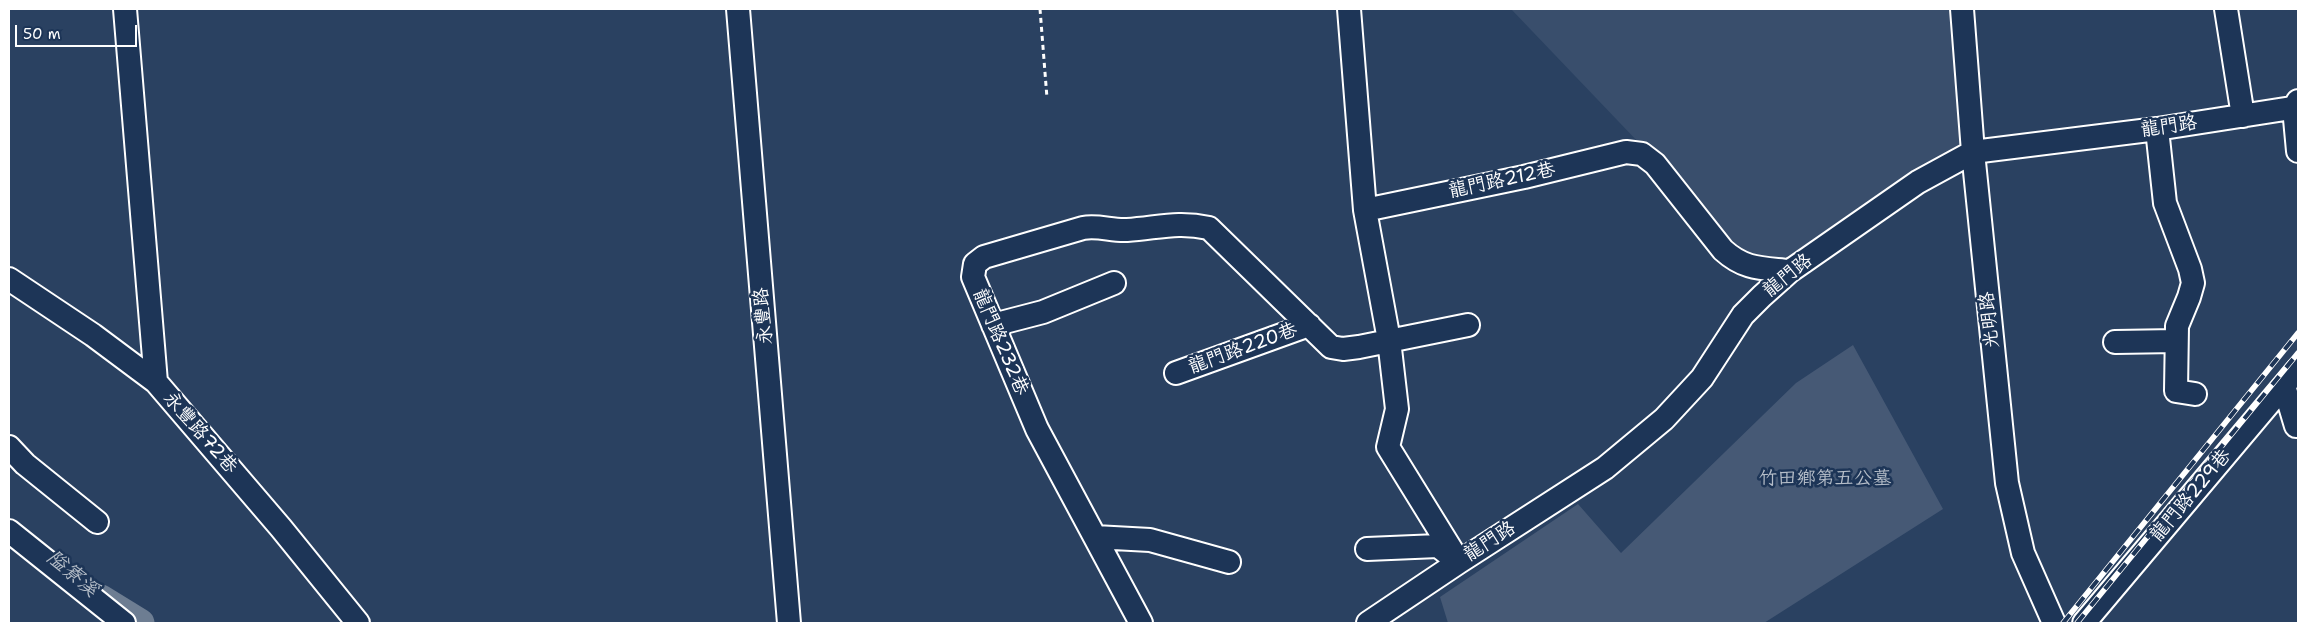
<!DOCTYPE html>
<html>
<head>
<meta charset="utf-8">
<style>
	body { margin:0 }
	#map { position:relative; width:2307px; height:632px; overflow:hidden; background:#2a4161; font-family:"Shantell Sans",sans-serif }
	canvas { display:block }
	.frame { position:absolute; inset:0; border:10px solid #fff; pointer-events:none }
	.scale { position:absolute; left:15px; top:25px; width:122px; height:22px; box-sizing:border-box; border:2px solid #fff; border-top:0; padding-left:6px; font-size:15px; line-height:18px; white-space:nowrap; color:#fff; -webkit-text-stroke:4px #1d3557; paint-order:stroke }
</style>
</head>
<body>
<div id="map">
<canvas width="2307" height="632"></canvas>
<div class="frame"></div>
<div class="scale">50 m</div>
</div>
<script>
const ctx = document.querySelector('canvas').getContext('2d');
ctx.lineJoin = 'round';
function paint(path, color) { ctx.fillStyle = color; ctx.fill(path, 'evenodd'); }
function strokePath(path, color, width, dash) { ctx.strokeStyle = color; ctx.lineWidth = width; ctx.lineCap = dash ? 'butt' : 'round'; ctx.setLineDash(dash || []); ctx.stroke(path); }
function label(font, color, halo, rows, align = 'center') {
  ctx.font = font + ' "Shantell Sans","LXGW WenKai TC",sans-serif'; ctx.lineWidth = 5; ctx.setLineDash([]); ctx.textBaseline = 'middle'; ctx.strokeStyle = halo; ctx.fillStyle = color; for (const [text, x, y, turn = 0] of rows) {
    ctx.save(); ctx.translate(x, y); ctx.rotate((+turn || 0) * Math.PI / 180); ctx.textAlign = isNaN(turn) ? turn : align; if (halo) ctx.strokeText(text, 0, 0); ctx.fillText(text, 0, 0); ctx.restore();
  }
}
const built = new Path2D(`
	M1511,9H1953L1961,147L1789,261L1747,256Z`);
const green = new Path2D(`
	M1853,345L1943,509L1764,623H1448L1440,597L1578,504L1621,553L1796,383Z`);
const river = new Path2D(`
	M101,599L140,623`);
const path = new Path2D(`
	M1040,9L1047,98`);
const minor = new Path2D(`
	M125,9L156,382
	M738,9L789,623
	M1349,9L1365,210L1389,340L1397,409L1388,447L1459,562
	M1962,9L1973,152L2007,483L2023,553L2054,623
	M2226,9L2243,116
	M2298,101L2294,108L2298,151
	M2157,129L2165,203L2190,269L2193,283L2189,297L2177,326L2176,391L2195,394
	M1365,210L1524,177L1626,152L1642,154L1655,164L1723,250C1745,270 1762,268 1790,271
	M9,279L93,335L156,382L281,528L358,623
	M993,325L1043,312L1114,283
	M2115,342L2176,341
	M1176,373L1309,325
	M2284,386L2296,426H2298
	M9,447L25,464L97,522
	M9,531L124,623
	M1095,537L1150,540L1229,562
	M1367,549L1438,546L1456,560
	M1141,623L1037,429L973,277L975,264L984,257L1083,228C1098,225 1112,231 1127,230C1158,228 1177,221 1209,228L1331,347L1343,349L1359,347L1468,325
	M1368,623L1459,562L1605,468L1664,419L1702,378L1743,315L1762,296L1790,271L1918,182L1973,152L2157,129L2298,107
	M2084,623L2298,369`);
const rail = new Path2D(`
	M2063,623L2298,333
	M2077,623L2298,353`);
const streetNames = [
	["龍門路",2169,127,-8],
	["龍門路212巷",1502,181,-12],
	["龍門路",1788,276,-39],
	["永豐路",764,316,-95],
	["光明路",1990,320,-96],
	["龍門路232巷",1000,342,67],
	["龍門路220巷",1243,349,-20],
	["永豐路72巷",200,433,49],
	["龍門路229巷",2191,496,-50],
	["龍門路",1490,542,-33]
];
const parkNames = [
	["竹田鄉第五公墓",1825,479]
];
const waterNames = [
	["隘寮溪",72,574,40]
];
paint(built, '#394e6c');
paint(green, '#465975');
strokePath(river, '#6d7d92', 29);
strokePath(minor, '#fff', 26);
strokePath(path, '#fff', 3, [5, 4]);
strokePath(minor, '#1d3557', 22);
strokePath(rail, '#fff', 5.5);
strokePath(rail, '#1d3557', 4, [11]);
label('19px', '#fff', '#1d3557', streetNames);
label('19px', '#b5bdc8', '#1d3557', parkNames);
label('italic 20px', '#b6bec8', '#1d3557', waterNames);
</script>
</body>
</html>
